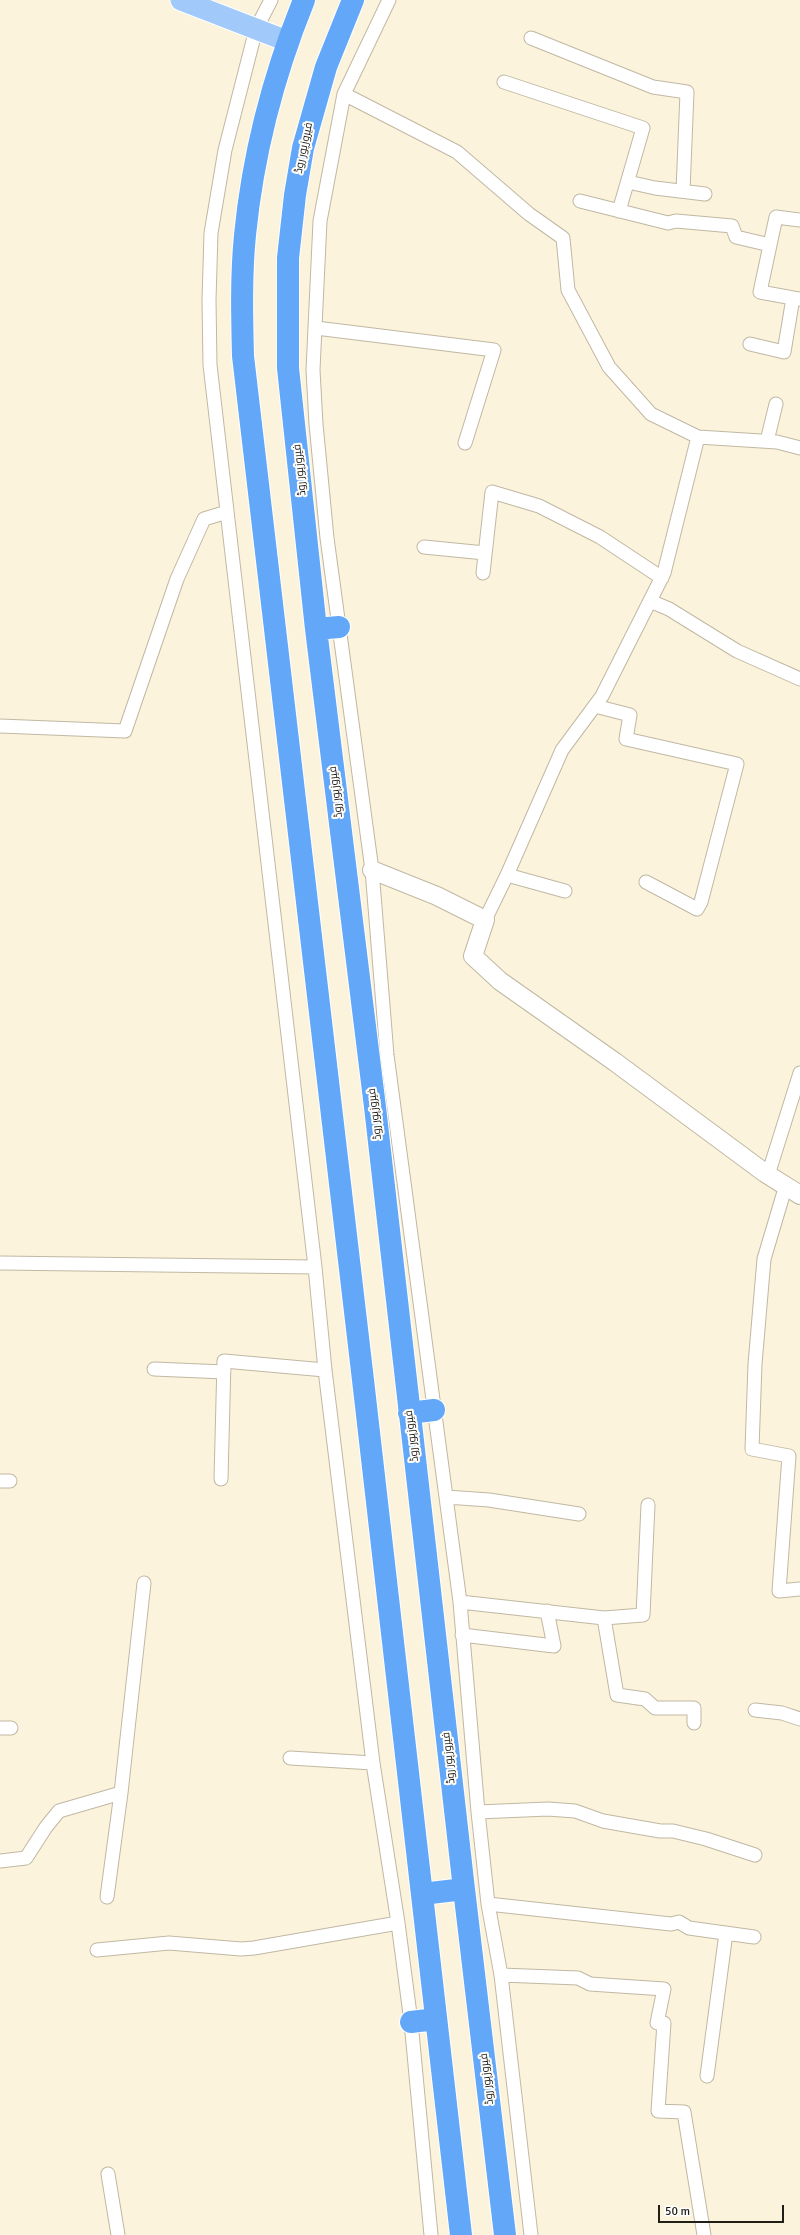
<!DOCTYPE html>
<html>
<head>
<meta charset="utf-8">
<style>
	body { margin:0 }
	#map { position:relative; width:800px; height:2235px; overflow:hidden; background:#fcf3dd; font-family:Signika,sans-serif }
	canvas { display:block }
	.scale { position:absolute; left:658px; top:2205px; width:126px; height:18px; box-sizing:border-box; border:2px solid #211e16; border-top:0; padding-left:5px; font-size:12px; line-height:14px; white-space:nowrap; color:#211e16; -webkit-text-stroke:3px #fff; paint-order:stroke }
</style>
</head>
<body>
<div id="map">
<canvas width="800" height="2235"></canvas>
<div class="scale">50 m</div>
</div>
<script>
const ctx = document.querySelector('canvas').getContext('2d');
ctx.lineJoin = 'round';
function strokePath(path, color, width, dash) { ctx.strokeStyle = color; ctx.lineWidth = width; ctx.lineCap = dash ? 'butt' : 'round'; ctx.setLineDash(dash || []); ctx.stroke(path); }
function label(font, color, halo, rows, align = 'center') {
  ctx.font = font + ' Signika,Cairo,sans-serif'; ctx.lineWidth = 4; ctx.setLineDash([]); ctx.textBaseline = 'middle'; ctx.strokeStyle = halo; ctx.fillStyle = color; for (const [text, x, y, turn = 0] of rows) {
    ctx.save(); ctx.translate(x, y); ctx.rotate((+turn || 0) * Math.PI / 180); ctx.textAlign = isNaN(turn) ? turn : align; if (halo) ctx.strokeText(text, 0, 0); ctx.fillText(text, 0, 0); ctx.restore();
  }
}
const street = new Path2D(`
	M271,0L256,29L225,150L211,233L209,300L210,365L315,1267L325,1370L373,1763L398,1923L411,2022L431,2235
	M389,0L344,94L320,221L313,370L316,424L327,538L372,870L387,1055L460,1602L478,1812L488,1904L501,1975L531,2235
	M531,38L653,87L687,92L683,191
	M504,82L643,128L619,211
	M344,94L457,152L529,214L563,238L568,290L609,367L651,414L698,437L777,442L800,448
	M628,182L655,188L705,194
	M580,201L668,223L676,221L732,226L736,237L770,245
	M793,298L760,292L776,217L800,220
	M316,328L494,350L465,443
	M750,344L784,352L793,298L800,299
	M767,441L776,404
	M424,547L485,553
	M483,573L492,492L539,506L600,537L662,578
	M650,601L669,609L737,651L800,679
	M595,706L630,715L626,739L737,764L701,902L697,909L646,882
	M0,726L125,731L177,579L204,519L227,512
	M507,875L565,891
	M485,920L507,875L562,750L602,696L664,573L698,437
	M768,1175L800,1073
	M786,1185L764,1259L755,1364L752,1449L789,1456L779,1591L800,1589
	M0,1263L315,1267
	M154,1369L224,1372
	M221,1479L224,1361L325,1370
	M0,1481H10
	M446,1497L489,1500L579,1514
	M460,1602L604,1618L643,1615L648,1505
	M604,1618L617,1695L645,1699L655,1708H694V1723
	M462,1635L554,1646L547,1611
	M755,1710L782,1713L800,1719
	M0,1728H11
	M290,1758L373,1763
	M478,1812L548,1809L575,1811L603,1821L660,1831H673L706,1839L755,1855
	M0,1861L26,1858L46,1827L59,1811L121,1793
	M107,1897L121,1793L144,1583
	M488,1904L671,1924L679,1922L689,1928L754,1937
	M97,1950L169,1943L241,1949L254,1948L398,1923
	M501,1975L578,1978L590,1984L664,1989L657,2023H664L658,2111L684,2112L704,2235
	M707,2076L726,1933
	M108,2174L118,2235`);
const secondary = new Path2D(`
	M372,870L437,896L485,920L473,956L500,981L615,1062L765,1173L800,1195`);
const primary = new Path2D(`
	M181,0L287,41`);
const highway = new Path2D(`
	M304,0C274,74 253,154 245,235C241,275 242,316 243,356L363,1380L461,2235
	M353,0L326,67L303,148L295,195L288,258V368L316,629L375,1107L464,1889L505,2235
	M316,629L339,627
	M409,1413L434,1410
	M422,1894L464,1889
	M411,2022L436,2019`);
const streetNames = [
	["فیروزپور روڈ",304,148,-78],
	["فیروزپور روڈ",300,470,-96],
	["فیروزپور روڈ",336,792,-97],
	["فیروزپور روڈ",375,1114,-97],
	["فیروزپور روڈ",412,1436,-97],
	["فیروزپور روڈ",449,1758,-96],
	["فیروزپور روڈ",487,2079,-97]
];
strokePath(street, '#c0b8a3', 15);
strokePath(secondary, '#c0b8a3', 20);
strokePath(primary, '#fff', 23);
strokePath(highway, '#fff', 24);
strokePath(street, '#fff', 13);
strokePath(secondary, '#fff', 18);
strokePath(primary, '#a1cafb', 21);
strokePath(highway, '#63a7f9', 22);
label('11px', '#211e16', '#fff', streetNames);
</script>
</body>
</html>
